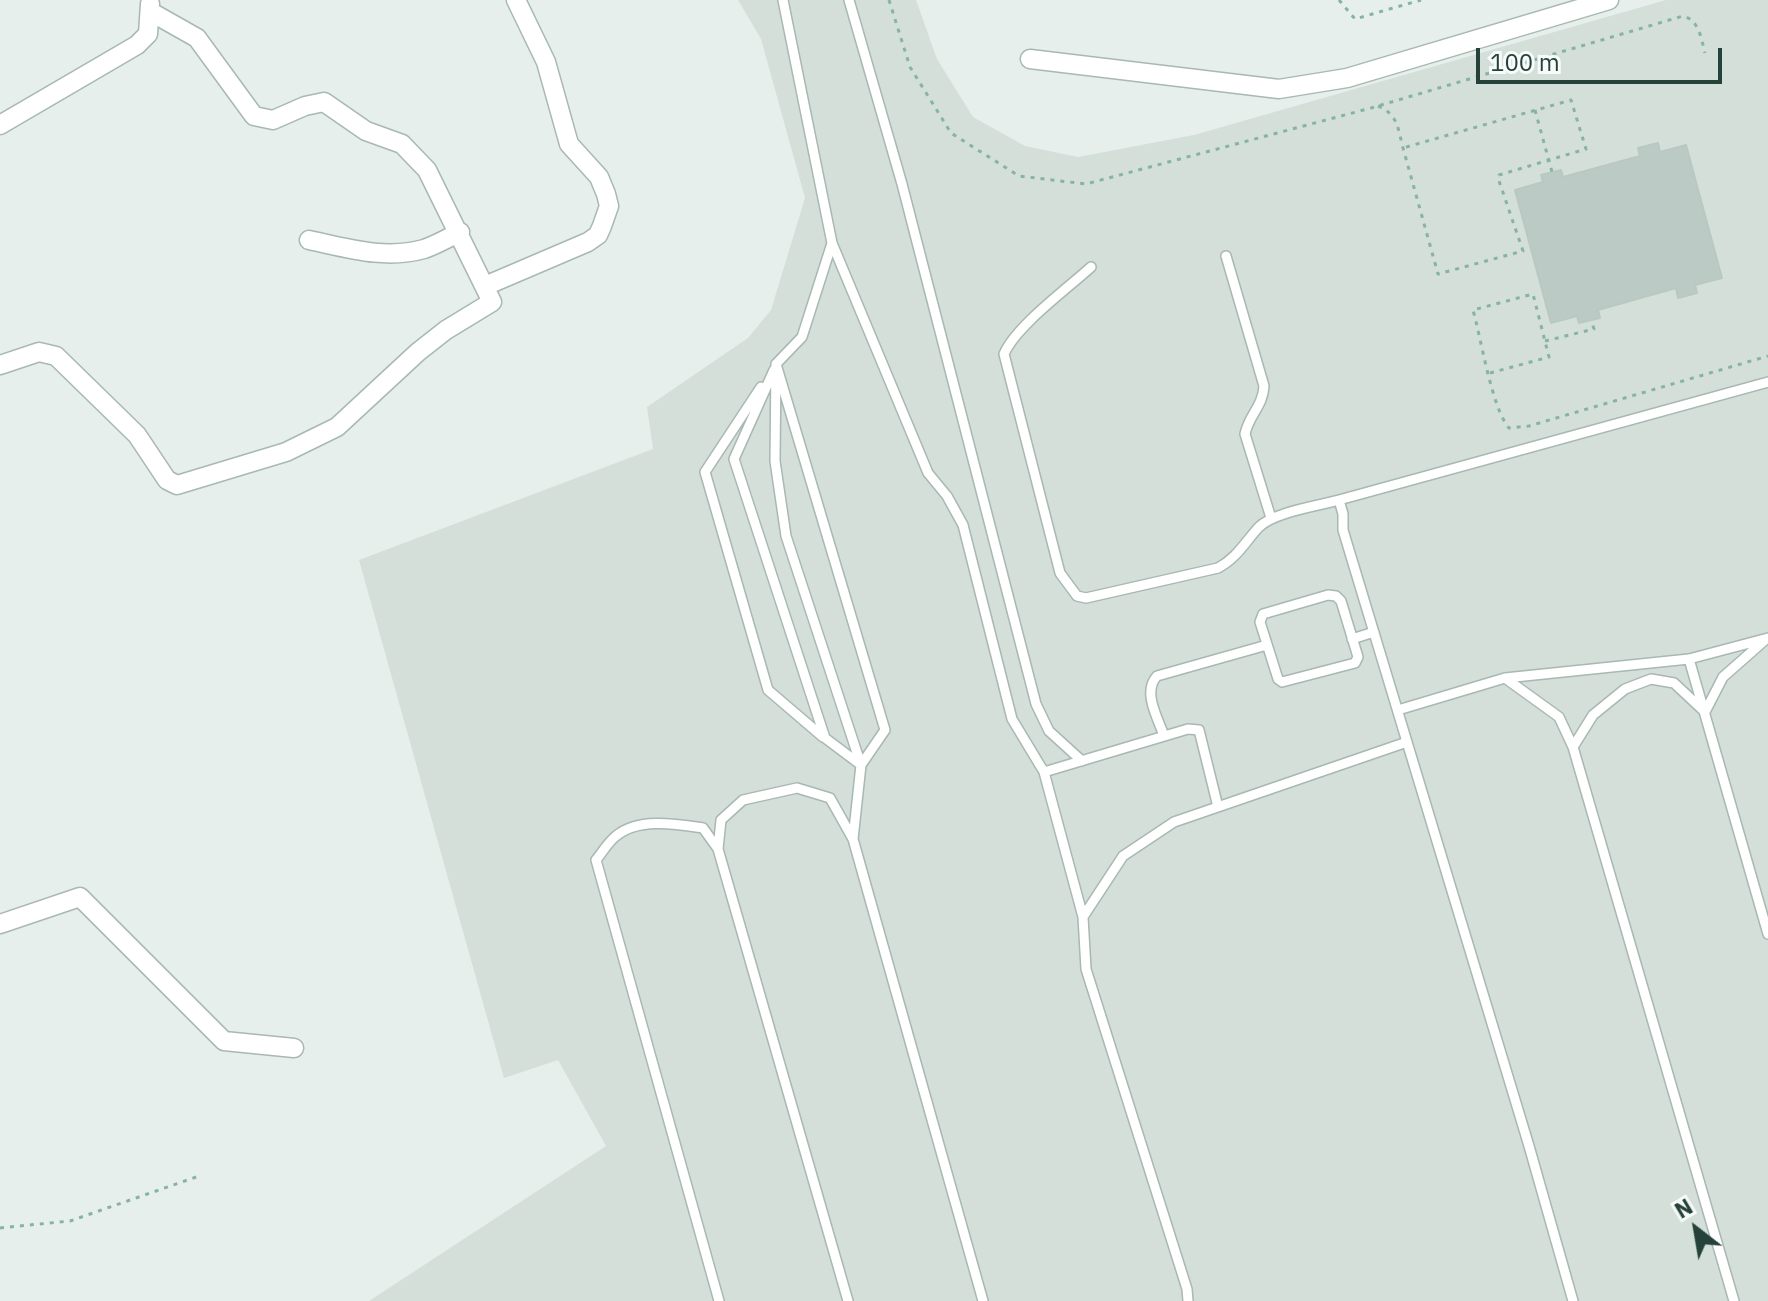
<!DOCTYPE html>
<html>
<head>
<meta charset="utf-8">
<style>
	body { margin:0 }
	#map { position:relative; width:1768px; height:1301px; overflow:hidden; background:#e6efeb; font-family:"IBM Plex Sans",sans-serif }
	canvas { display:block }
	.north { position:absolute; left:1656px; top:1189px; width:80px; height:80px; -webkit-text-stroke:6px #f7fbf9; paint-order:stroke; rotate:329deg; font-size:22px; font-weight:700; line-height:32px; text-align:center; color:#24423a }
	.north::after { content:''; display:block; margin:auto; width:28px; height:36px; background:#24423a; clip-path:polygon(50% 0,100% 100%,50% 72%,0 100%) }
	.scale { position:absolute; left:1476px; top:48px; width:246px; height:36px; box-sizing:border-box; border:4px solid #24423a; border-top:0; padding-left:10px; font-size:24px; line-height:28px; white-space:nowrap; color:#24423a; -webkit-text-stroke:6px #f7fbf9; paint-order:stroke }
</style>
</head>
<body>
<div id="map">
<canvas width="1768" height="1301"></canvas>
<div class="north">N</div>
<div class="scale">100 m</div>
</div>
<script>
const ctx = document.querySelector('canvas').getContext('2d');
ctx.lineJoin = 'round';
function paint(path, color) { ctx.fillStyle = color; ctx.fill(path, 'evenodd'); }
function strokePath(path, color, width, dash) { ctx.strokeStyle = color; ctx.lineWidth = width; ctx.lineCap = dash ? 'butt' : 'round'; ctx.setLineDash(dash || []); ctx.stroke(path); }
const built = new Path2D(`
	M738,0H916L937,59L973,117L1025,146L1078,157L1194,135L1666,0H1768V1301H369L606,1146L558,1060L504,1078L359,560L653,449L647,407L748,338L771,310L805,198L761,39Z`);
const building = new Path2D(`
	M1658,143L1660,152L1686,145L1722,278L1695,285L1697,293L1678,298L1676,288L1598,310L1600,318L1579,323L1577,316L1551,323L1515,190L1543,182L1541,175L1561,170L1563,177L1640,156L1638,148Z`);
const path = new Path2D(`
	M889,0L910,67L951,133L1019,176L1086,184L1371,108L1683,16C1699,20 1701,38 1705,53
	M1339,0L1355,19L1421,0
	M1378,106C1398,114 1398,129 1403,148L1438,274L1523,251L1499,181V175L1586,149L1571,100L1403,148
	M1535,110L1552,172
	M1545,341L1594,329L1591,320
	M1490,373L1549,357L1533,294L1473,310C1481,338 1492,409 1509,428L1529,426L1768,356
	M0,1228L70,1221L199,1176`);
const service = new Path2D(`
	M783,0L832,243L802,337L776,364L885,730L861,765
	M849,0L902,184L1036,704L1049,731L1082,761
	M832,243L928,473L947,496L963,525L1012,719L1044,772L1083,917
	M1226,256L1264,386C1263,406 1249,415 1245,434L1271,518
	M1091,267C1067,289 1016,326 1004,354L1060,573L1077,596L1086,598L1218,568C1237,558 1245,542 1259,527C1274,512 1318,506 1339,500
	M776,364L775,461L786,536L861,765L853,839L983,1301
	M774,370L734,459L825,738L861,765
	M761,387L705,472L768,690L823,737
	M1328,595L1336,596L1341,601L1358,657L1355,663L1282,682L1278,679L1260,622L1263,614Z
	M1352,639L1374,632
	M1689,659L1768,934
	M1505,678L1559,717L1573,747L1734,1301
	M1398,710L1505,678L1689,659L1768,638
	M1164,736C1158,718 1142,692 1157,676L1267,645
	M1573,747L1593,715L1625,689L1651,679L1674,683L1705,712L1723,677L1765,640
	M1044,772L1188,729L1199,730L1218,807
	M718,849L721,820L743,800L797,788L830,798L853,839
	M719,1301L596,860C602,853 608,842 616,836C638,817 677,824 703,828L718,849L848,1301
	M1188,1301L1187,1289L1086,969L1083,917L1123,856L1174,822L1407,742
	M1573,1301L1529,1146L1343,530V514L1339,500L1768,382`);
const minor = new Path2D(`
	M1030,59L1279,89L1347,78L1609,0
	M0,125L137,45L148,34L150,4
	M309,240C347,248 385,260 424,249C436,245 448,238 460,232
	M485,286L588,242L598,235L602,226L609,206L606,194L599,177L569,144L546,62L516,0
	M0,365L39,352L56,356L137,435L167,480L177,485L286,452L337,427L418,352L446,330L492,302L427,170L402,144L366,131L324,102L305,106L273,120L254,116L197,38L151,12
	M0,924L80,897L224,1041L294,1048`);
paint(built, '#d4dfda');
paint(building, '#bbcac4');
strokePath(building, '#b8c9c2', 2);
strokePath(service, '#a8b8b2', 12);
strokePath(minor, '#a8b8b2', 21);
strokePath(path, '#86b3a5', 3, [4, 6]);
strokePath(service, '#fff', 9);
strokePath(minor, '#fff', 18);
</script>
</body>
</html>
